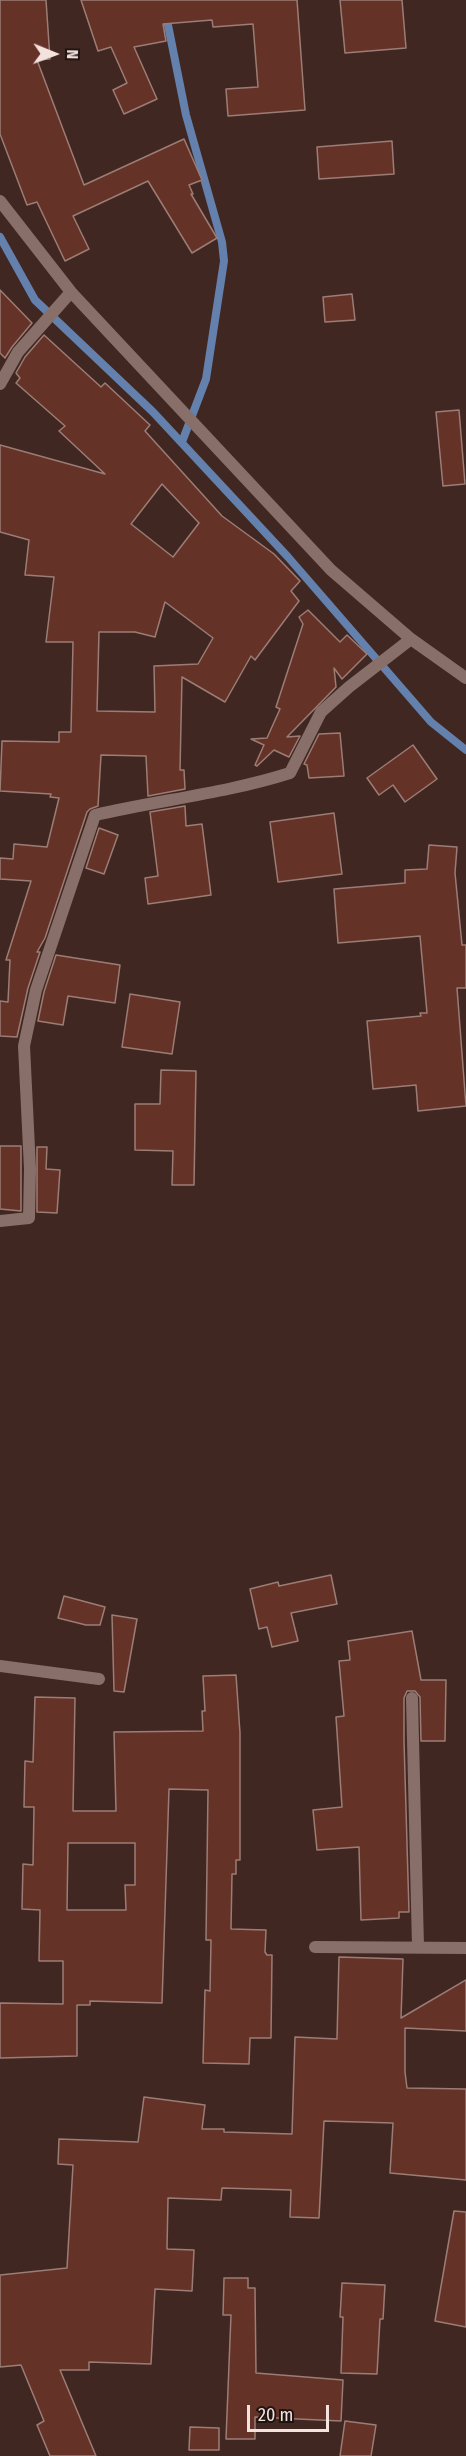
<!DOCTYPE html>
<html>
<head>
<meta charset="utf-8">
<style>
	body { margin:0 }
	#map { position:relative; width:466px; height:2456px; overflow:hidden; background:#412721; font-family:"Fira Sans Condensed",sans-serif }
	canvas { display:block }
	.north { position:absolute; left:24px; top:24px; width:60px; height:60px; -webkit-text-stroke:4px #1f1411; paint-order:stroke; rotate:91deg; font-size:16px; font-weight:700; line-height:24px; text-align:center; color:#f4e2de }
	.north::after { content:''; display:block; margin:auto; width:21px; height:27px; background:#f4e2de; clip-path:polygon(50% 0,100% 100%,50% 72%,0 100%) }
	.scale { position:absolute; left:247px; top:2405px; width:82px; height:27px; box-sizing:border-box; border:3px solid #f4e2de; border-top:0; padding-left:8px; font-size:18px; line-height:21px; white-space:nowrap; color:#f4e2de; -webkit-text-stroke:4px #1f1411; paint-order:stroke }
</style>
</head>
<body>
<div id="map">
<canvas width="466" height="2456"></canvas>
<div class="north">N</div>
<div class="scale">20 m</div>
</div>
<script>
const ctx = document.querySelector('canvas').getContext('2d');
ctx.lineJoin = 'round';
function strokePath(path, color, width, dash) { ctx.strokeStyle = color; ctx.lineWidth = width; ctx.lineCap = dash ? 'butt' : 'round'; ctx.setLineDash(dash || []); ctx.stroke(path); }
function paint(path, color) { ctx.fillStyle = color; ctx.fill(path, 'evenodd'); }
const stream = new Path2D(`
	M163,0L186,115L222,242L224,261L206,379L182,442
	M0,237L35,300L153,412L288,557L431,722L466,750`);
const building = new Path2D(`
	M0,0H46L50,59L37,60L84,185L184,139L202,180L189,185L193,194H191L217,238L192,253L148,181L73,216L89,249L65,261L37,202L27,205L0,134Z
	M81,0H297L305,110L228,116L226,89L258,87L253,24L213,27L212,20L163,24L166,41L134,47L157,99L124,114L113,90L127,83L111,47L98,51Z
	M340,0H402L406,48L345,53Z
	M392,141L394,174L319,179L317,147Z
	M0,290L32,323L12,347L5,358L0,353Z
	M352,294L355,320L325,322L323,297Z
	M44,335L101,387L105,383L150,425L145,431L222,516L274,554L300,581L291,591L299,601L255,660L251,656L225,702L182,677L180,770H184L185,789L148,796L146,756L101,755L98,806L90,809L87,812L45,938L37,952H40L28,988L17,1037L0,1036V1001L8,1002L10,960H6L31,881L0,879V858L13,859L14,844L47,847L59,798L50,797L51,794L0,791L2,741L59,742V732H71L73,642H46L54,577L25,575L29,540L0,532V445L105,474L59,431L65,426L16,383L20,378L16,373L25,357ZM162,484L199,523L173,557L131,524ZM165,602L213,638L198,664L154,666L155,712L97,711L99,632H135L155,637Z
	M459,410L465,484L443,486L436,412Z
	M308,610L340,642L347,635L367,654L342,679L334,668L336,687L287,737L300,736L289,757L274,750L257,766L255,765L264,745L251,739L267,738L280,709L276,707L303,624L299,617Z
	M340,733L344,776L309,778L307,765L304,764L319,734Z
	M413,745L437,779L405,802L393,785L379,795L367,778Z
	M185,806L186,826L202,824L211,895L148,904L145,878L158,876L150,812Z
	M334,813L342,874L278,882L270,822Z
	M99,828L118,835L104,874L86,868Z
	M429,845L457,847L455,873L462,945H466V988H457L466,1106L418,1111L416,1085L373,1089L367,1021L421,1016L420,1013H427L420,936L338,943L334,889L405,883V870L427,869Z
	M56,955L120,965L115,1003L68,996L63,1025L38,1021L44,992Z
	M130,994L180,1002L172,1054L122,1047Z
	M161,1070L196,1071L194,1185H172L173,1151L135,1150V1104H160Z
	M0,1146H21V1211L0,1209Z
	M37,1147H47L46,1169L60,1170L57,1213L37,1212Z
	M331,1575L337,1604L291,1613L298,1641L272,1647L267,1627L259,1629L250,1589L278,1582L279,1586Z
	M64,1596L105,1607L100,1625H86L58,1618Z
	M112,1615L137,1619L124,1692L114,1691Z
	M412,1631L421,1680H446L445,1741H421L420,1697L415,1691H407L404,1698V1741L409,1912H399V1918L361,1920L359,1847L317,1850L313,1810L342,1807L336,1717L344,1716L339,1661L350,1660L348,1641Z
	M236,1675L240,1733V1860H236V1874H232L231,1929L266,1930L265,1952L267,1955H272L271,2038H250L249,2064L203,2063L205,1990L210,1991L211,1940H206L208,1790L169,1789L162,2003L90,2001V2005H77V2056L0,2058V2003L63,2004V1961H39L40,1910L22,1909L23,1864L33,1865L34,1807H24L25,1761L33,1762L35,1697L75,1698L73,1811H116L114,1732L203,1731L202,1711H205L203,1676ZM68,1843H135V1885H125L126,1910H67Z
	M339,1957L403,1959L401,2018L466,1980V2031L405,2028V2072L407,2088L466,2089V2180L390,2173L393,2123L324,2121L319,2218L290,2217L291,2190L222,2188L221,2200L168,2198L167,2249L194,2250L192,2291L155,2289L151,2364L89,2362V2370H60L96,2456H50L37,2425L44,2421L21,2365L0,2367V2275L67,2268L73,2165L58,2164L59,2139L138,2142L144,2097L205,2105L202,2129H224V2132L292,2134L295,2037L337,2039Z
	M454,2211L466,2212V2327L435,2321Z
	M224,2278H248V2288H255L256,2373L343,2380L341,2421L255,2417V2439H226L231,2315H223Z
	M342,2283L385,2285L383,2319H380L377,2374L341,2373L343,2317H340Z
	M345,2421L376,2425L371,2456H340Z
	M190,2427L219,2428V2450H189Z`);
const minor = new Path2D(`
	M0,201L71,292L331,570L411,639L466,678
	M0,384L18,352L71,292
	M0,1221L29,1218L30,1169L24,1046L36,990L95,815C160,800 227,793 290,773L321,712L349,687L411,639
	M0,1666L99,1679
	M412,1698L418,1947
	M315,1947L466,1948`);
strokePath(stream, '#6481ad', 8);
paint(building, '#653228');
strokePath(building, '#9c7d75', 1.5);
strokePath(minor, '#896f69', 12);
</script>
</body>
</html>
